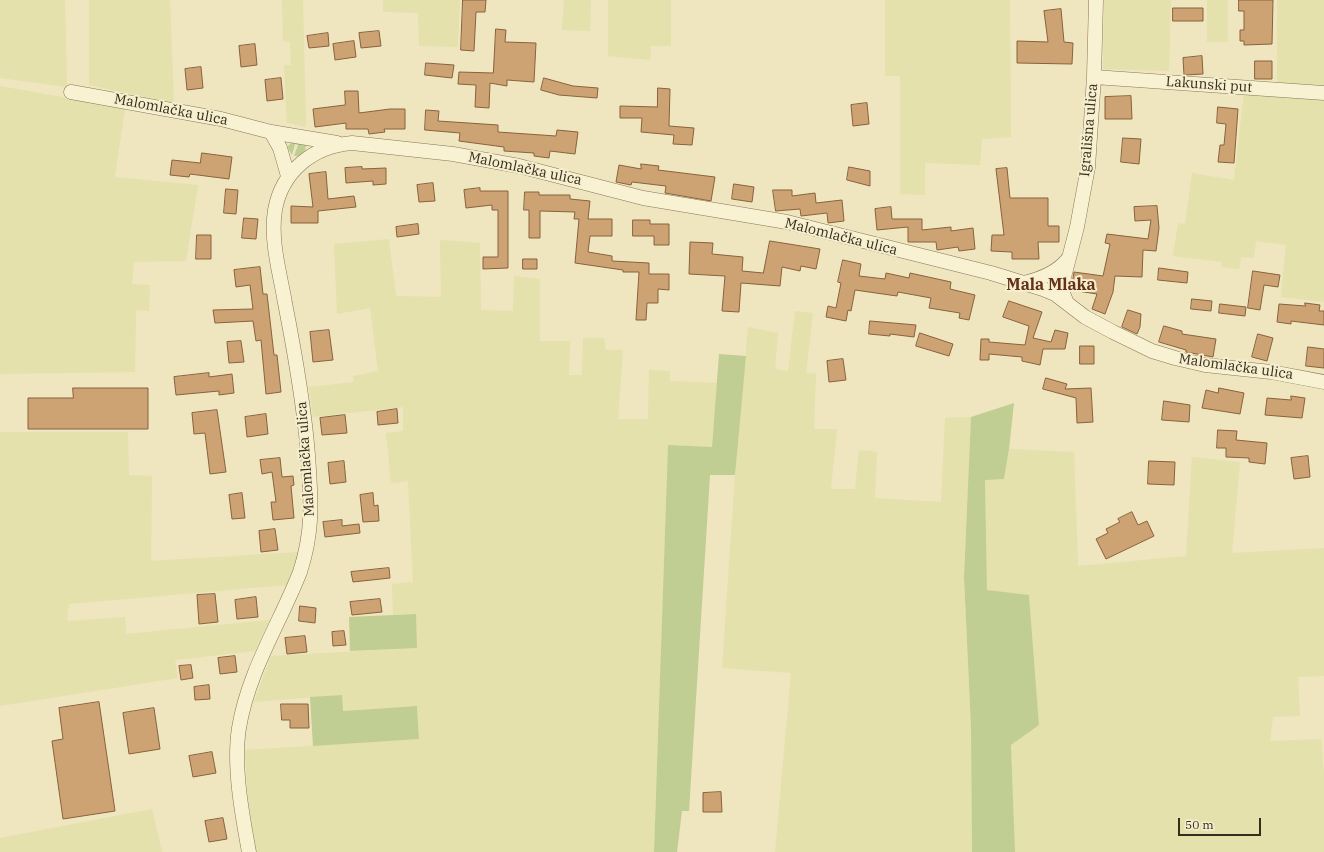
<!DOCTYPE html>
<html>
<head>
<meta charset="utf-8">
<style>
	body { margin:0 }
	#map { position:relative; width:1324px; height:852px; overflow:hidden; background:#efe5bf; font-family:"IBM Plex Serif",serif }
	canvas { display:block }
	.scale { position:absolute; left:1178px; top:818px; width:83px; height:18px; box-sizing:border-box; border:2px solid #372c1c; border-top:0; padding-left:5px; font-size:12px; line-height:14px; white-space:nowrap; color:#372c1c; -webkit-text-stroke:3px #f6efcf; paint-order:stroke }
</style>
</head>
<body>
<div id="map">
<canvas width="1324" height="852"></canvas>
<div class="scale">50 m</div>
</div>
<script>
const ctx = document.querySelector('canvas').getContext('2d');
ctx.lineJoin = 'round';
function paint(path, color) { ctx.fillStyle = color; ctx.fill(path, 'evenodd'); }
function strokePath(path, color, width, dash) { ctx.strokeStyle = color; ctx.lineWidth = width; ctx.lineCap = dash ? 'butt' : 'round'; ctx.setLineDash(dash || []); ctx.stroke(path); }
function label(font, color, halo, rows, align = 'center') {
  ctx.font = font + ' "IBM Plex Serif",serif'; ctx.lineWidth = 4; ctx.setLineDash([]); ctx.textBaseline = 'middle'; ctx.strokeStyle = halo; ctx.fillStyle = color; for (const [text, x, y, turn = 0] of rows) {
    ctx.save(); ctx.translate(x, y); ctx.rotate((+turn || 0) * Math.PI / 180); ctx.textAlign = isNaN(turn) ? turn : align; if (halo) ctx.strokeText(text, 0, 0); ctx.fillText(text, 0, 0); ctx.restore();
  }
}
const farmland = new Path2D(`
	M0,0H65L67,87L0,78Z
	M89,0H170L174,103L89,85Z
	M282,0H303L306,127L287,123L284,65H291L290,42L283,41Z
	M383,0H460L458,47L419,46L418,13L383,12Z
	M564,0H591L590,31L562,30Z
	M608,0H671V46H651L650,60L608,56Z
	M885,0H1010L1011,137L982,139L980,165L925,163V195L900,194V76H885Z
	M1104,0H1171L1169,71L1103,69Z
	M1207,0H1228V42H1207Z
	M1277,0H1324V87L1277,83Z
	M0,86L125,108L115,177L198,185L186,261L134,262L132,284L150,285L149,311L136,310L135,372L0,374Z
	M1244,92L1324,98V302L1281,297L1286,245L1256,241L1254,258L1241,257L1239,269L1221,267L1222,262L1173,256L1178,223L1185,224L1192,173L1234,180Z
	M389,239L396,296L441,297L440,240L480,243L481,310L513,311L514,276L540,279V341H570L569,375H582L583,338H604L606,350H623L618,419H648L649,370L670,371V381L717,383L712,447L668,445L654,852H255L247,789L245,750L419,739L417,706L342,711L341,695L254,702L271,656L417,648L415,614L393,615L392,584L413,582L408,481L391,483L386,433L403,431V407L313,417L309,387L354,382L353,376L378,371L370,308L337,314L334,244Z
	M795,311L813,313L806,373L816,374L814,429H837L831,489H855L859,450L877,452L875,498L941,502L945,418L971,417L964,577L971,727L972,852H775L791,673L722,668L735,475L748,327L778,333L775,369L788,371Z
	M0,432H128L129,475L152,476L151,561L299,552L287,585L69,604L67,621L125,617L126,634L270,620L255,651L175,660L178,678L0,706Z
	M1009,449L1074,452L1078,566L1186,556L1192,457L1240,462L1232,553L1324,548V676L1298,677L1300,716L1273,717L1270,741L1321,739L1324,772V852H1015L1011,745L1039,725L1029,595L987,591L985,479H1004Z
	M152,809L162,852H0V838Z`);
const green = new Path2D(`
	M292,142L306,145L305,151L298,156H294L298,145L295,144L292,155L287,147Z
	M719,354L746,356L735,475H710L689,811H682L677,852H654L668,445L712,447Z
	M1014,403L1009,449L1004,479L985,480L987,590L1029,595L1039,725L1011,745L1015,852H972L971,727L964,577L971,417Z
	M416,614L417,648L350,651L349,617Z
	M342,695L343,711L417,706L419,739L313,746L310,697Z`);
const building = new Path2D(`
	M463,0H486L485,12H476L474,51L461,50Z
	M1239,0H1273L1272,44L1244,45V41H1240V30H1244V11H1239Z
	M1173,8H1203V21H1173Z
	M1061,9L1064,42L1073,43L1072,64L1017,63V41L1048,42L1044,11Z
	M496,29L506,30L505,42L536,43L534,82L507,80V86L490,83L489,108L475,107L476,85L458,84L459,72L493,73Z
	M379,31L381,46L361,48L359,33Z
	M328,33L329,46L309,48L307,36Z
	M354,41L356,57L335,60L333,44Z
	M255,44L257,65L241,67L239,46Z
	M1202,56L1203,74L1184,75L1183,58Z
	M1255,61H1272V79H1255Z
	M426,63L454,65L452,78L425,75Z
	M201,67L203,88L187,90L185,69Z
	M281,78L283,99L267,101L265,80Z
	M544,78L573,86L598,88L597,98L559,95L541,90Z
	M658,88L670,89L669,126L694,128L692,145L673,144L674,135L641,132L642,118H620V106L657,107Z
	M345,91H358L359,113L390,109H405V129H384L385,132L369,134L368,129H346V123L315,127L313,109L345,105Z
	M1131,96L1132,119H1105V97Z
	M867,103L869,124L853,126L851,105Z
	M1218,107L1238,109L1234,163L1218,162L1220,145H1224L1226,124L1217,123Z
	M426,110L439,111L438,121L498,125V132L556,136L557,130L578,132L575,154L550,151L549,158L534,156V153L504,151V147L459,141L460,133L425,130Z
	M1123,138L1141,139L1139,164L1121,162Z
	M202,153L232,157L229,179L190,174L189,177L170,175L172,160L200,163Z
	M641,164L659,166L658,170L715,177L711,201L665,193L666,186L632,182L631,185L616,182L619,165L641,169Z
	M362,167V169L386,168V184L373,185V181L346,183L345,168Z
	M849,167L870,171V186L847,180Z
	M1007,168L1010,198H1048V226H1059V242H1038L1039,259H1012V252L991,251L992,235H1004L996,169Z
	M326,172L328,199L354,196L356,207L318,211V223H291V206L313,207L309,174Z
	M433,183L435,201L419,202L417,185Z
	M734,184L754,187L752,202L732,199Z
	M480,188V191H508V268L483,269V257H498V210H492V205L466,208L464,190Z
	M226,189L238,190L236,214L224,213Z
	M773,190H792V196L815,193L816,203L842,200L844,221L828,223L827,213L801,216L800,209L776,211Z
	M525,192H539V195H570V199L590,201L588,219H612V236H590L588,252L612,256V261L649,263V274H669V290L658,289V303H647L646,320H636L639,272H623V270L575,263L579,219H574L575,212L540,211V238H529V210H524Z
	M1157,206L1159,228L1156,251L1143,250L1142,277L1115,276L1113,292L1105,314L1092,309L1097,294L1071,290L1074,272L1103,276L1110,244L1105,243L1107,234L1148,239L1151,220L1135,221L1134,207Z
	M891,207L892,219H922V230L951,227V231L973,228L975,249L959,251L958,247L937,250L936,242H908V227L877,230L875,209Z
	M244,218L258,219L256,239L242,238Z
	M633,220H650V224H669V245H654V236H633Z
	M418,224L419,234L397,237L396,227Z
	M197,235H211V259H196Z
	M770,241L820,249L816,269L801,266L800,271L782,267L780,286L741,283L739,312L722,311L725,276L689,274L690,242L713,243L712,254L743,257L742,271L763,273Z
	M523,259H537V269H523Z
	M843,260L861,264L859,276L885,279L886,273L909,278L910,273L951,282L950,289L975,295L969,320L959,318L960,313L929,308L931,298L898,292L897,296L855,290L851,311L848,310L846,321L826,317L828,306L836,308L841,283L838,282Z
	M260,267L263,294H267L274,355H277L281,392L266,394L261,340L256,341L253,321L215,323L213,310L253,309L250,285L236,287L234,270Z
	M1159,268L1188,272L1187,283L1158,280Z
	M1253,271L1280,275L1278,287L1264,285L1260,310L1248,308Z
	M1192,299L1212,301L1211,311L1191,309Z
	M1009,301L1042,312L1033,338L1051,342L1055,330L1068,333L1065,349H1043L1040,365L1022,361V357L989,354V360H980L981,339H989V342L1025,345L1029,326L1003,317Z
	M1305,303L1320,305L1319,311H1324V325L1291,321V324L1277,322L1279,304L1305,306Z
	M1220,304L1246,307L1245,316L1219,313Z
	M1128,310L1141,314L1140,327L1137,334L1122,327Z
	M870,321L916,325L914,337L890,334V336L869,334Z
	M1164,326L1182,331V334L1216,339L1213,357L1186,352V350L1159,342Z
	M329,330L333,360L313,362L310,332Z
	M920,333L953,344L949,356L916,346Z
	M1258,334L1273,338L1267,361L1252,357Z
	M241,341L244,362L229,363L227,342Z
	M1080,346H1094V364H1080Z
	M1308,347L1324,349V368L1306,366Z
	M843,359L846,380L829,382L827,361Z
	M209,373V377L232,374L234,393L219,395V391L176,395L174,377Z
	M1046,378L1067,384L1065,389L1091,388L1093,422L1077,423L1076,398L1043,389Z
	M73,388H148V429H28V398H73Z
	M1219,388L1244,393L1240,414L1202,408L1206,390L1218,393Z
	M1291,396L1305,398L1302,418L1265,415L1267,398L1291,400Z
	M1164,401L1190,405L1189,422L1162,420Z
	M397,409L398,423L378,425L377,412Z
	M217,410L226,472L210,474L205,433L194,434L192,413Z
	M266,414L268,434L247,437L245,417Z
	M345,415L347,433L322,435L320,418Z
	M1218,430L1237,431L1236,440L1267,443L1265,464L1249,462V458L1226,457V448H1217Z
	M1308,456L1310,477L1294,479L1291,458Z
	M280,458L282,477L293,476L294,485L291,486L294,518L273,520L271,502H276L272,472L262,474L260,460Z
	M344,461L346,482L330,484L328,463Z
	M1149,461L1175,462L1174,485L1148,484Z
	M242,493L245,518L232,519L229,495Z
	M373,493L374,506L378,505L379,521L363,522L360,495Z
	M1132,512L1138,525L1147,521L1154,536L1106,559L1096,539L1108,533L1106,529L1120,522L1118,519Z
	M342,520V526L359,524L360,533L325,537L323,522Z
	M275,529L278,550L261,552L259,531Z
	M389,568L390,578L353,582L351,572Z
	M215,594L218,622L199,624L197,595Z
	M256,597L258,617L237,619L235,600Z
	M380,599L382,612L352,615L350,602Z
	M300,606L316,608L315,623L299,621Z
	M344,631L346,645L333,646L332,632Z
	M305,636L307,652L287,654L285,638Z
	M235,656L237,672L220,674L218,658Z
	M191,665L193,678L181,680L179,666Z
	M209,685L210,699L195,700L194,687Z
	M99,702L115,811L63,819L52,741L63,739L59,708Z
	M281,704H308L309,728H290V720H282Z
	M154,708L160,749L129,754L123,713Z
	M212,752L216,773L193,777L189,756Z
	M721,792L722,812H703V793Z
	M223,818L227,839L209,842L205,821Z`);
const minor = new Path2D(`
	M1094,77L1324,93
	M71,92L221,119L271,132L337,143
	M271,132L280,148L288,176
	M1024,283C1041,279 1057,273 1068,259
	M1067,303L1061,289L1077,227L1088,167L1094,77L1096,0
	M249,852C242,814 233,766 239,728C248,672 280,623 300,572C314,529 311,499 308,455C304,404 295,354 285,303C280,273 270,241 275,210C282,171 313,146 352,143L453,154L519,166L643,198L787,222L991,273L1043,289L1055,294L1085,317L1113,332L1152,351L1175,358L1205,365L1271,372L1324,382`);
const streetNames = [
	["Lakunski put",1209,85,4],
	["Malomlačka ulica",171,110,11],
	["Igrališna ulica",1089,130,-85],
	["Malomlačka ulica",525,169,12],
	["Malomlačka ulica",841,237,14],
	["Malomlačka ulica",1236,367,8],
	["Malomlačka ulica",306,459,-94]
];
const quarterNames = [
	["Mala Mlaka",1051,285]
];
paint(farmland, '#e4e1ac');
paint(green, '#c0cd93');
paint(building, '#cea374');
strokePath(building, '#87623c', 1);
strokePath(minor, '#877657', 15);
strokePath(minor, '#f9f2d2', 14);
label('14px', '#372c1c', '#f6efcf', streetNames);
label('bold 16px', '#64321a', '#f6efcf', quarterNames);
</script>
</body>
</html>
